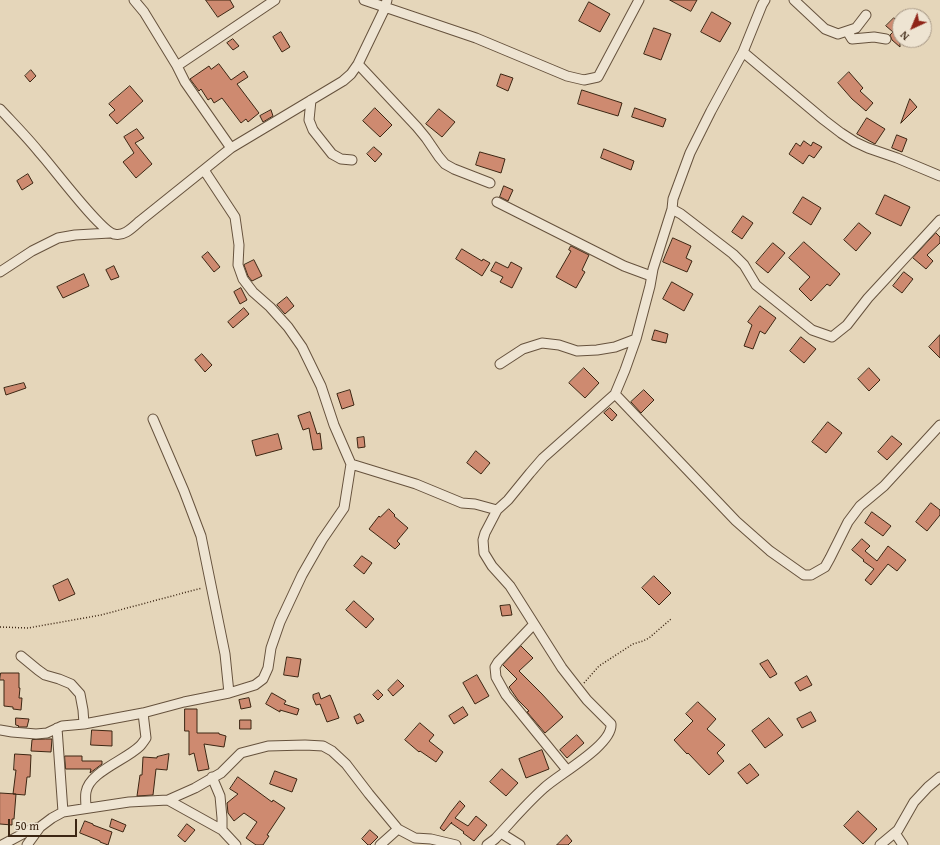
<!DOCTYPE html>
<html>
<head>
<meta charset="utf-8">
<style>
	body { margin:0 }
	#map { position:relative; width:940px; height:845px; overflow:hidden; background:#e5d6ba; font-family:"Gentium Book Plus",serif }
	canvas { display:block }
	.north { position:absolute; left:892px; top:8px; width:40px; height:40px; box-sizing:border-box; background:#eee4d2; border:1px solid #a79886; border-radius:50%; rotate:224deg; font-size:11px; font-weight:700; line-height:16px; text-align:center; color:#3c2613 }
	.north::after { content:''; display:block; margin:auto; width:14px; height:18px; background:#8f2418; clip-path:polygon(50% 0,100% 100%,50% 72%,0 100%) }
	.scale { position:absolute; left:8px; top:819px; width:69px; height:18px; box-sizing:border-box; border:2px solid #3c2613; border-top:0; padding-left:5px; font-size:12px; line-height:14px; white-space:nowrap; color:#3c2613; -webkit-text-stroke:3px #eee4d2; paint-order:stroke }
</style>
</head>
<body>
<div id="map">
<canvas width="940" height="845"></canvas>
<div class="north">N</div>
<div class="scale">50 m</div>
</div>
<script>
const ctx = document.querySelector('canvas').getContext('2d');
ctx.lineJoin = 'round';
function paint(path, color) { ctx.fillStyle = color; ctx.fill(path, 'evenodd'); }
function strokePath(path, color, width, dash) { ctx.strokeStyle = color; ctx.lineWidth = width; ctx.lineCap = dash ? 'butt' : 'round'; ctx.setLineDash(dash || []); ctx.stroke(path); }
const building = new Path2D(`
	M206,0H230L234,7L218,17Z
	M670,0H697L691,11Z
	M589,2L610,14L600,32L579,21Z
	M712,12L731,23L720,42L701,32Z
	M894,18L900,23V47L892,40L890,35L893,32L886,26Z
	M654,28L671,34L661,60L644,54Z
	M281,32L290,47L282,52L273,37Z
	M233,39L239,46L233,50L227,43Z
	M219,64L231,80L244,71L248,77L237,84L259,113L248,122L246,119L241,123L222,98L214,103L211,98L208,100L201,89L199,91L190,79L209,66L211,69Z
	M31,70L36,76L30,82L25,76Z
	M849,72L863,88L860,91L873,103L866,111L852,99L838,83Z
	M501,74L513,78L508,91L497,86Z
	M130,86L143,101L117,124L109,115L115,110L109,104Z
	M582,90L622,103L618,116L578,104Z
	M910,99L917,107L901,123Z
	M375,108L392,125L380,137L363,121Z
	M635,108L666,119L663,127L632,117Z
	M439,109L455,122L442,137L426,124Z
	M271,110L273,116L263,122L260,116Z
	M867,118L885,129L875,144L857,134Z
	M137,129L144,138L135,143L152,164L136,178L123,162L134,153L124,137Z
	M897,135L907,139L902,152L892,148Z
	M804,141L811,146L813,142L822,147L814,158L809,155L803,164L789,154L796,143L800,146Z
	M374,147L382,154L375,162L367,154Z
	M604,149L634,161L631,170L601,158Z
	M480,152L505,159L501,173L476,165Z
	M28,174L33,183L22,190L17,181Z
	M504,186L513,190L508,201L500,197Z
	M885,195L910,207L901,226L876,214Z
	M803,197L821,208L811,225L793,213Z
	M743,216L753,223L742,239L732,232Z
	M859,223L871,233L856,251L844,240Z
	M936,233L940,237V243L927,255L933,261L926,269L913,258Z
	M673,238L691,246L686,258L692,261L687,272L663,262Z
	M804,242L840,274L830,286L827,284L811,301L799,289L810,277L789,258Z
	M773,243L785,253L768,273L756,263Z
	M571,246L589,255L582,270L585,272L576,288L556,277L571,251L569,250Z
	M462,249L482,261L483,259L490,263L482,276L456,259Z
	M208,252L220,267L214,272L202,257Z
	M254,260L262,276L252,281L248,276L244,265Z
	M496,262L508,268L511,262L522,268L512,288L500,282L503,277L491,271Z
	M114,266L119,277L111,280L106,270Z
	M904,272L913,279L902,293L893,286Z
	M84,274L89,286L63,298L57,287Z
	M672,282L693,294L684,311L663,299Z
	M241,288L247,300L240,304L234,292Z
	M287,297L294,306L285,314L277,305Z
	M760,306L776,318L765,334L760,331L753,349L744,346L752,325L748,322Z
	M244,308L249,314L233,328L228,322Z
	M655,330L668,334L666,343L652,340Z
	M940,335V358L929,347Z
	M801,337L816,349L804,363L790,351Z
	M202,354L212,365L205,372L195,360Z
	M584,368L599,383L585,398L569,383Z
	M869,368L880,380L869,391L858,379Z
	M24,383L26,388L6,395L4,388Z
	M350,390L354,405L342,409L337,394Z
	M644,390L654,400L641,413L631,402Z
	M610,408L617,415L612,421L604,413Z
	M310,412L317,434L320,433L322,449L313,450L309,428L303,430L298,416Z
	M828,422L842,433L826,453L812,442Z
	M278,434L282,449L256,456L252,441Z
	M892,436L902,444L887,460L878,452Z
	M364,437L365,447L358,448L357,438Z
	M476,451L490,463L481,474L467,463Z
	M931,503L940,510V515L927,531L916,522Z
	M389,509L395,515L394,516L408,528L397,541L400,544L395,549L369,529L379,516L380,517Z
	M872,512L891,526L883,536L865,523Z
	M862,539L870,546L865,551L877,561L888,546L906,560L897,571L888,564L871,585L865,580L874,569L863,561L864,560L852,550Z
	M362,556L372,563L364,574L354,566Z
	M654,576L671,593L659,605L642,588Z
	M68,579L75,594L59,601L53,586Z
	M354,601L374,619L366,628L346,610Z
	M510,605L512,615L502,616L500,606Z
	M521,646L533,658L519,671L542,694L563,717L545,733L527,712L529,711L518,700L509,687L517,679L503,665Z
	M287,657L301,659L298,677L284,675Z
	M768,660L777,674L770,678L760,664Z
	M1,673H19V688H20L19,698H22L21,710L13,709V707L4,706V680H0Z
	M477,675L489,696L475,704L463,683Z
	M807,676L812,685L800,691L795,683Z
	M398,680L404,686L393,696L388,690Z
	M378,690L383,695L378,700L373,695Z
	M272,693L286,701L284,704L299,709L297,715L280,710V712L266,704Z
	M319,693L321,699L330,695L333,702L339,718L327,722L320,704L316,705L313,698V695Z
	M249,698L251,707L241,709L239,700Z
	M698,702L716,719L707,729L725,745L717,753L724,761L709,775L688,753L687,754L674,740L693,721L686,714Z
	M463,707L468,715L454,724L449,716Z
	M185,709H197V733H219V734L226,736L224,747L204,744L209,769L198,771L194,753L189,755V731H185Z
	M811,712L816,721L802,728L797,719Z
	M360,714L364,721L357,724L354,717Z
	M16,718L29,719L27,727H18L19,726L16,725Z
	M769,718L783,735L765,748L752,731Z
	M240,720H251V729H240Z
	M420,723L434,735L429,741L443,752L436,762L420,751L419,752L405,740Z
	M92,730L112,731V746L91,745Z
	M577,735L584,743L567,758L560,750Z
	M46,739H52L51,752L31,751L32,740Z
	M542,750L549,769L526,778L519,759Z
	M15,754L31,755L30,777H27L25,795L13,794L16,770H14Z
	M169,754L167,770L156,769L153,795L137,796L140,775H142L143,757L157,758V757Z
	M65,756H82V761H102V764L90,773L91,769H66Z
	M750,764L759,775L747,784L738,773Z
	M502,769L518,783L506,796L490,782Z
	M275,771L297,779L292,792L270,784Z
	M238,777L272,802L273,800L285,808L267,835L269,836L263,845H256L246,838L257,822L244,813L234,821L228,813L227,803L238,794L230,789Z
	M0,793L16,794L14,819H12V825L0,824Z
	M460,801L465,806L455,818L468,826L476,816L487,825L474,841L463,833L464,832L451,823L452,822L444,831L440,828L450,813Z
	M858,811L877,829L863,844L844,826Z
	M112,819L126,825L123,832L110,827Z
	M85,821L93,824V825L112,832L108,845L100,842V841L80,833Z
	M187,824L195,830L185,842L178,836Z
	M370,830L378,837L370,845H368L362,839Z
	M567,835L572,841L568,845H557Z`);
const path = new Path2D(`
	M0,627L28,628L101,615L202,588
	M584,683L599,666L633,644L643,641L649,638L671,619`);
const minor = new Path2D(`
	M134,0L144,12L177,66L185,82L231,148
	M364,0L476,38L567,76L584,80L598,77L639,0
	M794,0L825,29L838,34L856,28L866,15
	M847,31L852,39L874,37L886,39
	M743,52L824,120L841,133L855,142L868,148L897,158L940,176
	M358,64L417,127L426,138L439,157L445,164L454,169L490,183
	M177,66L275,0
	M311,100L309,120L313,130L332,154L341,159L352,160
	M0,109C13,123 27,137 39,152C52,166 100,231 114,234C124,237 133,227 140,221L231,148L343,81L351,74L358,64L385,8L387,0
	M497,202L624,266L651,276
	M672,209L681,214L733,254L744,265L756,285L812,330L832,337L847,325L868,298L940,220
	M0,272L32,251L58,238L75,235L110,233
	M500,364L523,349L542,343L559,345L577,351L597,350L615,347L636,339
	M615,394L736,521L770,551L804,575H811L825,567L830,558L848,522L860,506L884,486L940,425
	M153,419L184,491L201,536L225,654L229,693
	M351,464L416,484L462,503L475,504L497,510
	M534,624L498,662L495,667L496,677L506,695L567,770
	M21,656L38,670L45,675L59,679L71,684L80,694L83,710L84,724
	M57,728L63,812
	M0,730L12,732L36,734L47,733L62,726L84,724L143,713L184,702L229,693L255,685L263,679L268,668L271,648L280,622L302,575L322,540L344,508L351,464L334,425L321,386L302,347L288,327L270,307L253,292L243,279L238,265L239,245L235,217L204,170
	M212,777L220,796L222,818V830
	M168,800L222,830L236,845
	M86,808C86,803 85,797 86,792C89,772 126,760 140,746C142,744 144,741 146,738L143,713
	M501,833L520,845
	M895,833L903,845
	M2,845L30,830L40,827L52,818L63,812L129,802L168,800L195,788L221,773L241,753L268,746L305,745L323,746L332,751L346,764L369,794L398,829L415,838L431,839L456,845
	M27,845L40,827
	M380,845L398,829
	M487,845L495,839C511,822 526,804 544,788C559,774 613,745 611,724L587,700L562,668L510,586L492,566L484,553L483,540L485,533L497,510L508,500L530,473L543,458L615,394L625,370L636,339L650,286L653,269L672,209L673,199L690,153L711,111L743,52L762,5L765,0
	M880,845L898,830L914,802L928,787L940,777`);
paint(building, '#ce8a70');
strokePath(building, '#3c2613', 1);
strokePath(minor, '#66523d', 11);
strokePath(path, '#3c2613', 1.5, [1, 2]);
strokePath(minor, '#eee4d2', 9);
</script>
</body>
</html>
